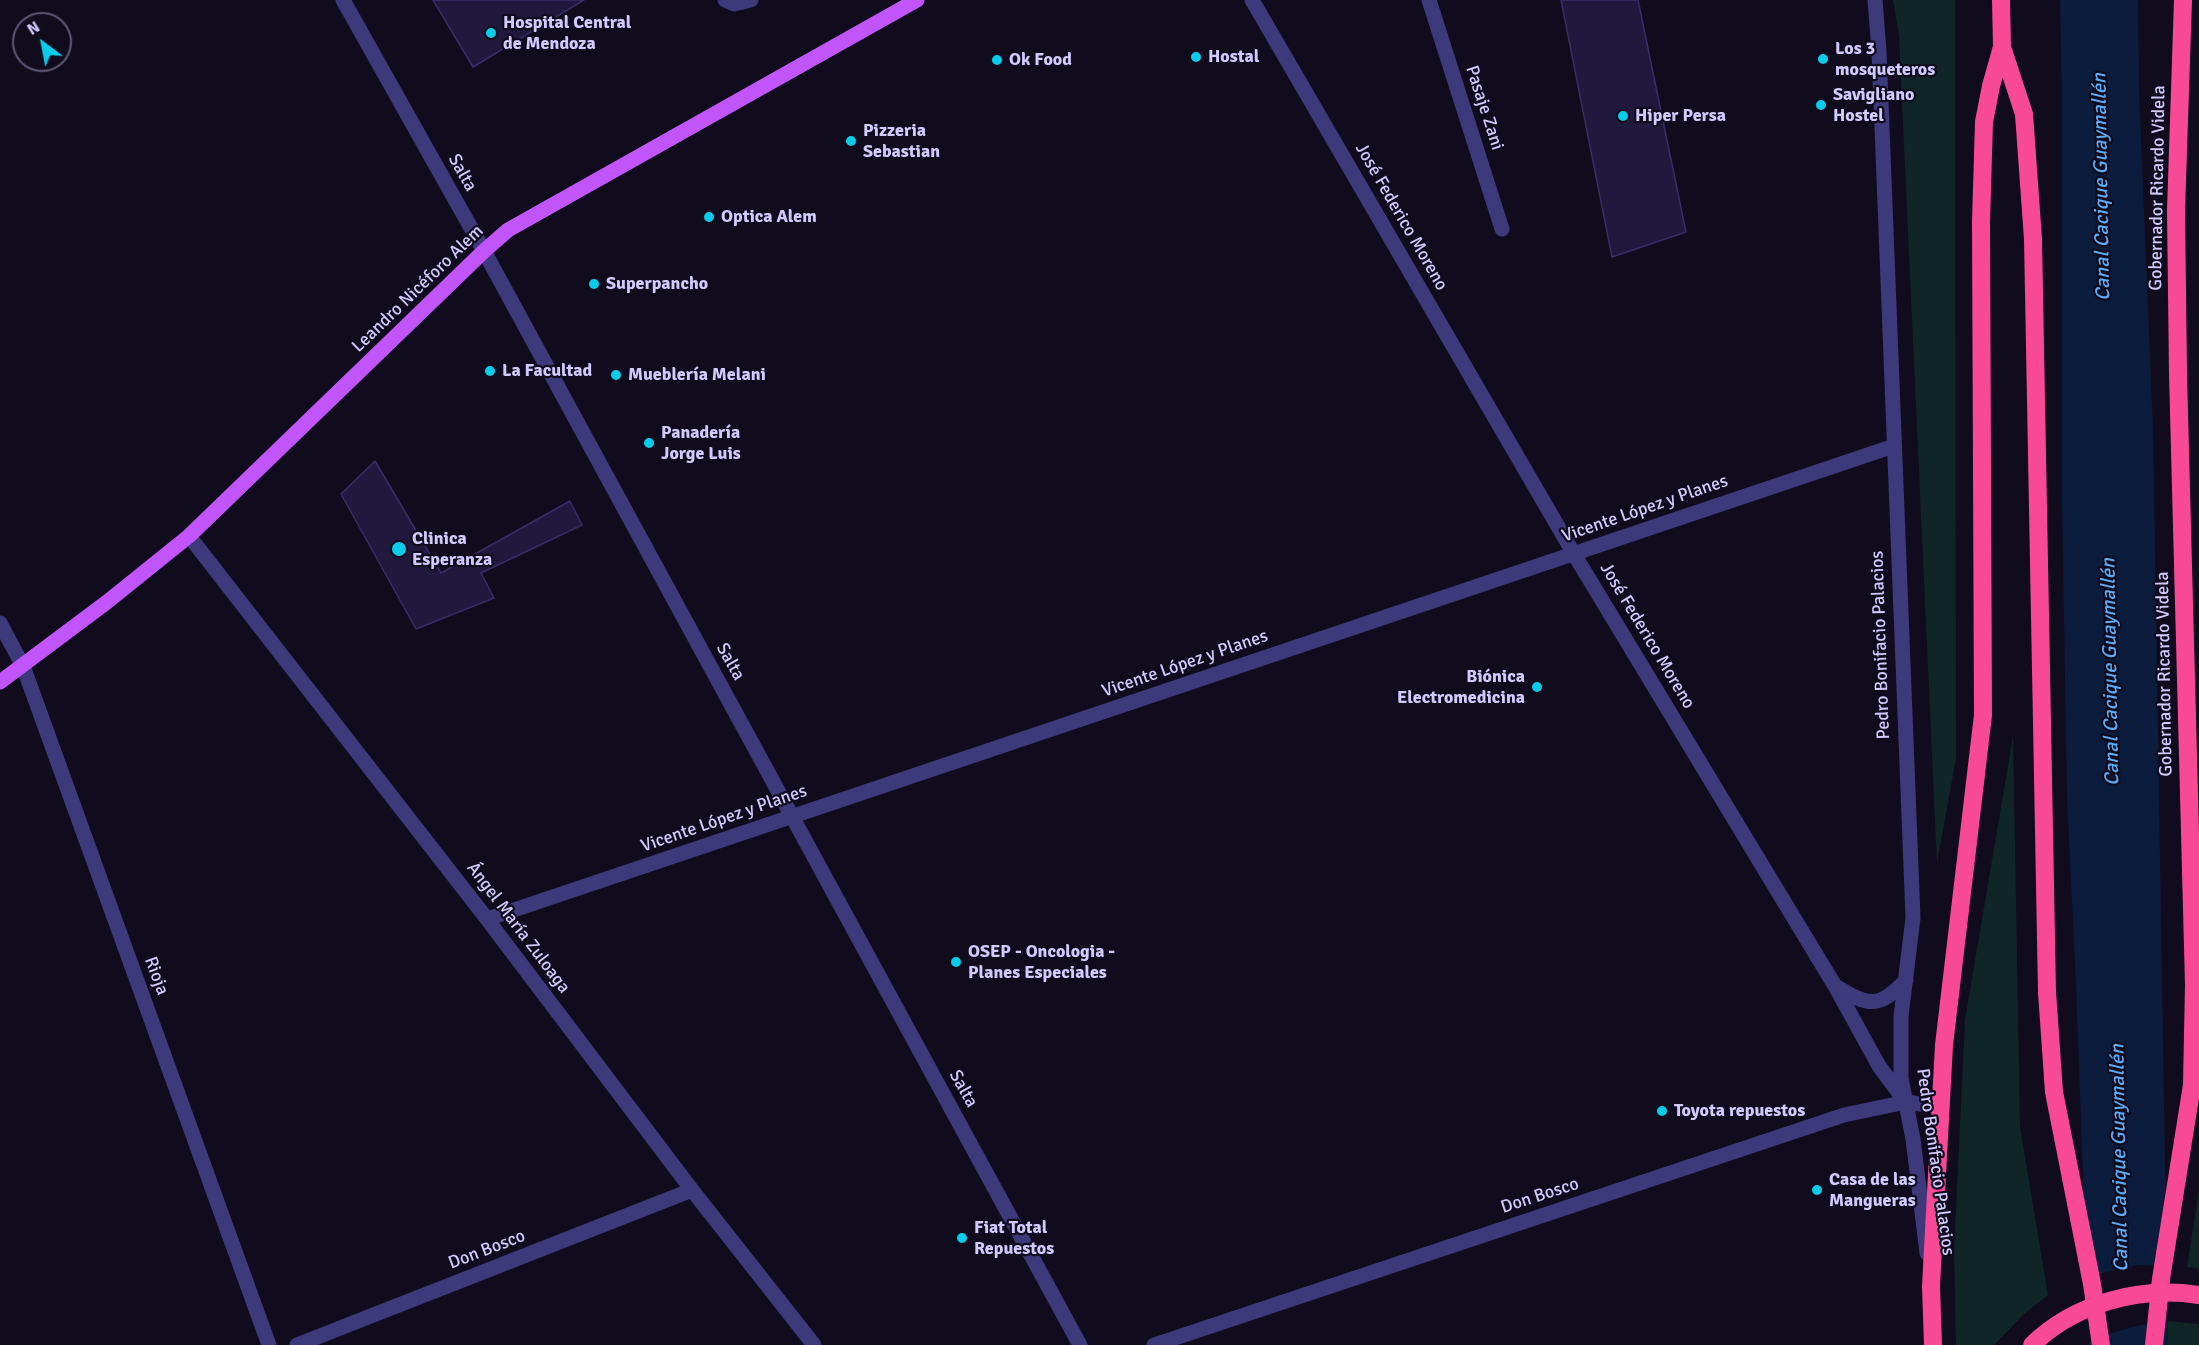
<!DOCTYPE html>
<html>
<head>
<meta charset="utf-8">
<style>
	body { margin:0 }
	#map { position:relative; width:2199px; height:1345px; overflow:hidden; background:#100c1d; font-family:Signika,sans-serif }
	canvas { display:block }
	.north { position:absolute; left:12px; top:12px; width:60px; height:60px; box-sizing:border-box; background:#100c1d; border:2px solid #5d5877; border-radius:50%; rotate:328deg; font-size:16px; font-weight:700; line-height:24px; text-align:center; color:#d1cafd }
	.north::after { content:''; display:block; margin:auto; width:21px; height:27px; background:#08ccea; clip-path:polygon(50% 0,100% 100%,50% 72%,0 100%) }
</style>
</head>
<body>
<div id="map">
<canvas width="2199" height="1345"></canvas>
<div class="north">N</div>
</div>
<script>
const ctx = document.querySelector('canvas').getContext('2d');
ctx.lineJoin = 'round';
function paint(path, color) { ctx.fillStyle = color; ctx.fill(path, 'evenodd'); }
function strokePath(path, color, width, dash) { ctx.strokeStyle = color; ctx.lineWidth = width; ctx.lineCap = dash ? 'butt' : 'round'; ctx.setLineDash(dash || []); ctx.stroke(path); }
function label(font, color, halo, rows, align = 'center') {
  ctx.font = font + ' Signika,sans-serif'; ctx.lineWidth = 4.5; ctx.setLineDash([]); ctx.textBaseline = 'middle'; ctx.strokeStyle = halo; ctx.fillStyle = color; for (const [text, x, y, turn = 0] of rows) {
    ctx.save(); ctx.translate(x, y); ctx.rotate((+turn || 0) * Math.PI / 180); ctx.textAlign = isNaN(turn) ? turn : align; if (halo) ctx.strokeText(text, 0, 0); ctx.fillText(text, 0, 0); ctx.restore();
  }
}
const green = new Path2D(`
	M1893,0H1955L1956,758L1937,863L1899,36Z
	M2013,736L2020,1127L2048,1295L2024,1314L1994,1345H1956L1954,1252L1965,1020Z
	M2199,1191V1269L2187,1267Z
	M2167,1321L2199,1324V1345H2168Z`);
const water = new Path2D(`
	M2060,0H2138L2139,92L2153,430L2168,1345H2089L2076,984L2067,798L2062,502V97Z`);
const pier = new Path2D(`
	M2139,1265L2166,1266L2167,1321L2137,1326L2108,1334L2089,1342L2087,1276Z`);
const building = new Path2D(`
	M433,0H584L473,67Z
	M1561,0H1638L1686,232L1612,257Z
	M375,461L441,573L570,501L582,525L481,573L494,598L416,629L341,494Z`);
const minor = new Path2D(`
	M343,0L484,251L1080,1345
	M725,0L734,4L751,0
	M1252,0L1574,554L1835,986L1879,1066L1902,1097
	M1429,0L1502,229
	M1875,0L1879,51L1913,918L1901,1016V1078L1913,1139L1927,1253
	M189,536L487,919L692,1190L814,1345
	M0,623L23,666L269,1345
	M487,919L1894,446
	M1837,987C1868,1006 1879,1009 1906,980
	M297,1345L692,1190
	M1154,1345L1844,1115L1906,1102L1941,1107`);
const major = new Path2D(`
	M0,682L107,602L189,536L484,251L508,230L917,0`);
const highway = new Path2D(`
	M2183,0L2176,211L2178,374L2194,985
	M2002,47L2024,114L2033,239L2047,992
	M1933,1345L1931,1286L1944,1045L1983,715L1981,222L1984,122L1991,86L2002,47L2001,0
	M2032,1345C2075,1303 2140,1286 2199,1295`);
const highwayBridge = new Path2D(`
	M2047,992L2054,1092L2092,1284L2101,1345
	M2154,1345L2161,1279L2192,1085L2194,985`);
const markers = [
	[491,33,6,"#08ccea"],
	[1196,57,6,"#08ccea"],
	[1823,59,6,"#08ccea"],
	[997,60,6,"#08ccea"],
	[1821,105,6,"#08ccea"],
	[1623,116,6,"#08ccea"],
	[851,141,6,"#08ccea"],
	[709,217,6,"#08ccea"],
	[594,284,6,"#08ccea"],
	[490,371,6,"#08ccea"],
	[616,375,6,"#08ccea"],
	[649,443,6,"#08ccea"],
	[399,549,8,"#08ccea"],
	[1537,687,6,"#08ccea"],
	[956,962,6,"#08ccea"],
	[1662,1111,6,"#08ccea"],
	[1817,1190,6,"#08ccea"],
	[962,1238,6,"#08ccea"]
];
const poiNames = [
	["Hospital Central",503,23],
	["de Mendoza",503,44],
	["Los 3",1835,49],
	["mosqueteros",1835,70],
	["Hostal",1208,57],
	["Ok Food",1009,60],
	["Savigliano",1833,95],
	["Hostel",1833,116],
	["Hiper Persa",1635,116],
	["Pizzeria",863,131],
	["Sebastian",863,152],
	["Optica Alem",721,217],
	["Superpancho",606,284],
	["La Facultad",502,371],
	["Mueblería Melani",628,375],
	["Panadería",661,433],
	["Jorge Luis",661,454],
	["Clinica",412,539],
	["Esperanza",412,560],
	["Biónica",1525,677,"right"],
	["Electromedicina",1525,698,"right"],
	["OSEP - Oncologia -",968,952],
	["Planes Especiales",968,973],
	["Toyota repuestos",1674,1111],
	["Casa de las",1829,1180],
	["Mangueras",1829,1201],
	["Fiat Total",974,1228],
	["Repuestos",974,1249]
];
const streetNames = [
	["Pasaje Zani",1484,108,72],
	["Salta",462,173,61],
	["Gobernador Ricardo Videla",2158,188,-89],
	["José Federico Moreno",1401,217,60],
	["Leandro Nicéforo Alem",418,289,-44],
	["Vicente López y Planes",1645,509,-19],
	["José Federico Moreno",1647,636,59],
	["Pedro Bonifacio Palacios",1881,645,-92],
	["Salta",730,662,61],
	["Vicente López y Planes",1185,664,-19],
	["Gobernador Ricardo Videla",2165,674,-91],
	["Vicente López y Planes",724,819,-19],
	["Ángel María Zuloaga",518,928,53],
	["Rioja",156,976,70],
	["Salta",963,1089,61],
	["Pedro Bonifacio Palacios",1935,1162,82],
	["Don Bosco",1540,1196,-18],
	["Don Bosco",487,1250,-21]
];
const waterNames = [
	["Canal Cacique Guaymallén",2102,187,-91],
	["Canal Cacique Guaymallén",2111,672,-91],
	["Canal Cacique Guaymallén",2120,1158,-91]
];
paint(green, '#102626');
paint(water, '#0c1c3c');
paint(pier, '#100c1d');
paint(building, '#21193d');
strokePath(building, '#3a2c68', 1.5);
strokePath(minor, '#3d397a', 15);
strokePath(major, '#c155f9', 15);
strokePath(highway, '#f84997', 18);
strokePath(highwayBridge, '#f84997', 18);
for (const [x, y, r, color] of markers) { const dot = new Path2D(); dot.arc(x, y, r, 0, 2 * Math.PI); ctx.fillStyle = color; ctx.fill(dot); strokePath(dot, '#100c1d', 2); }
label('bold 18px', '#d1cafd', '#100c1d', poiNames, 'left');
label('18px', '#d1cafd', '#100c1d', streetNames);
label('italic 20px', '#5cabf9', '#100c1d', waterNames);
</script>
</body>
</html>
